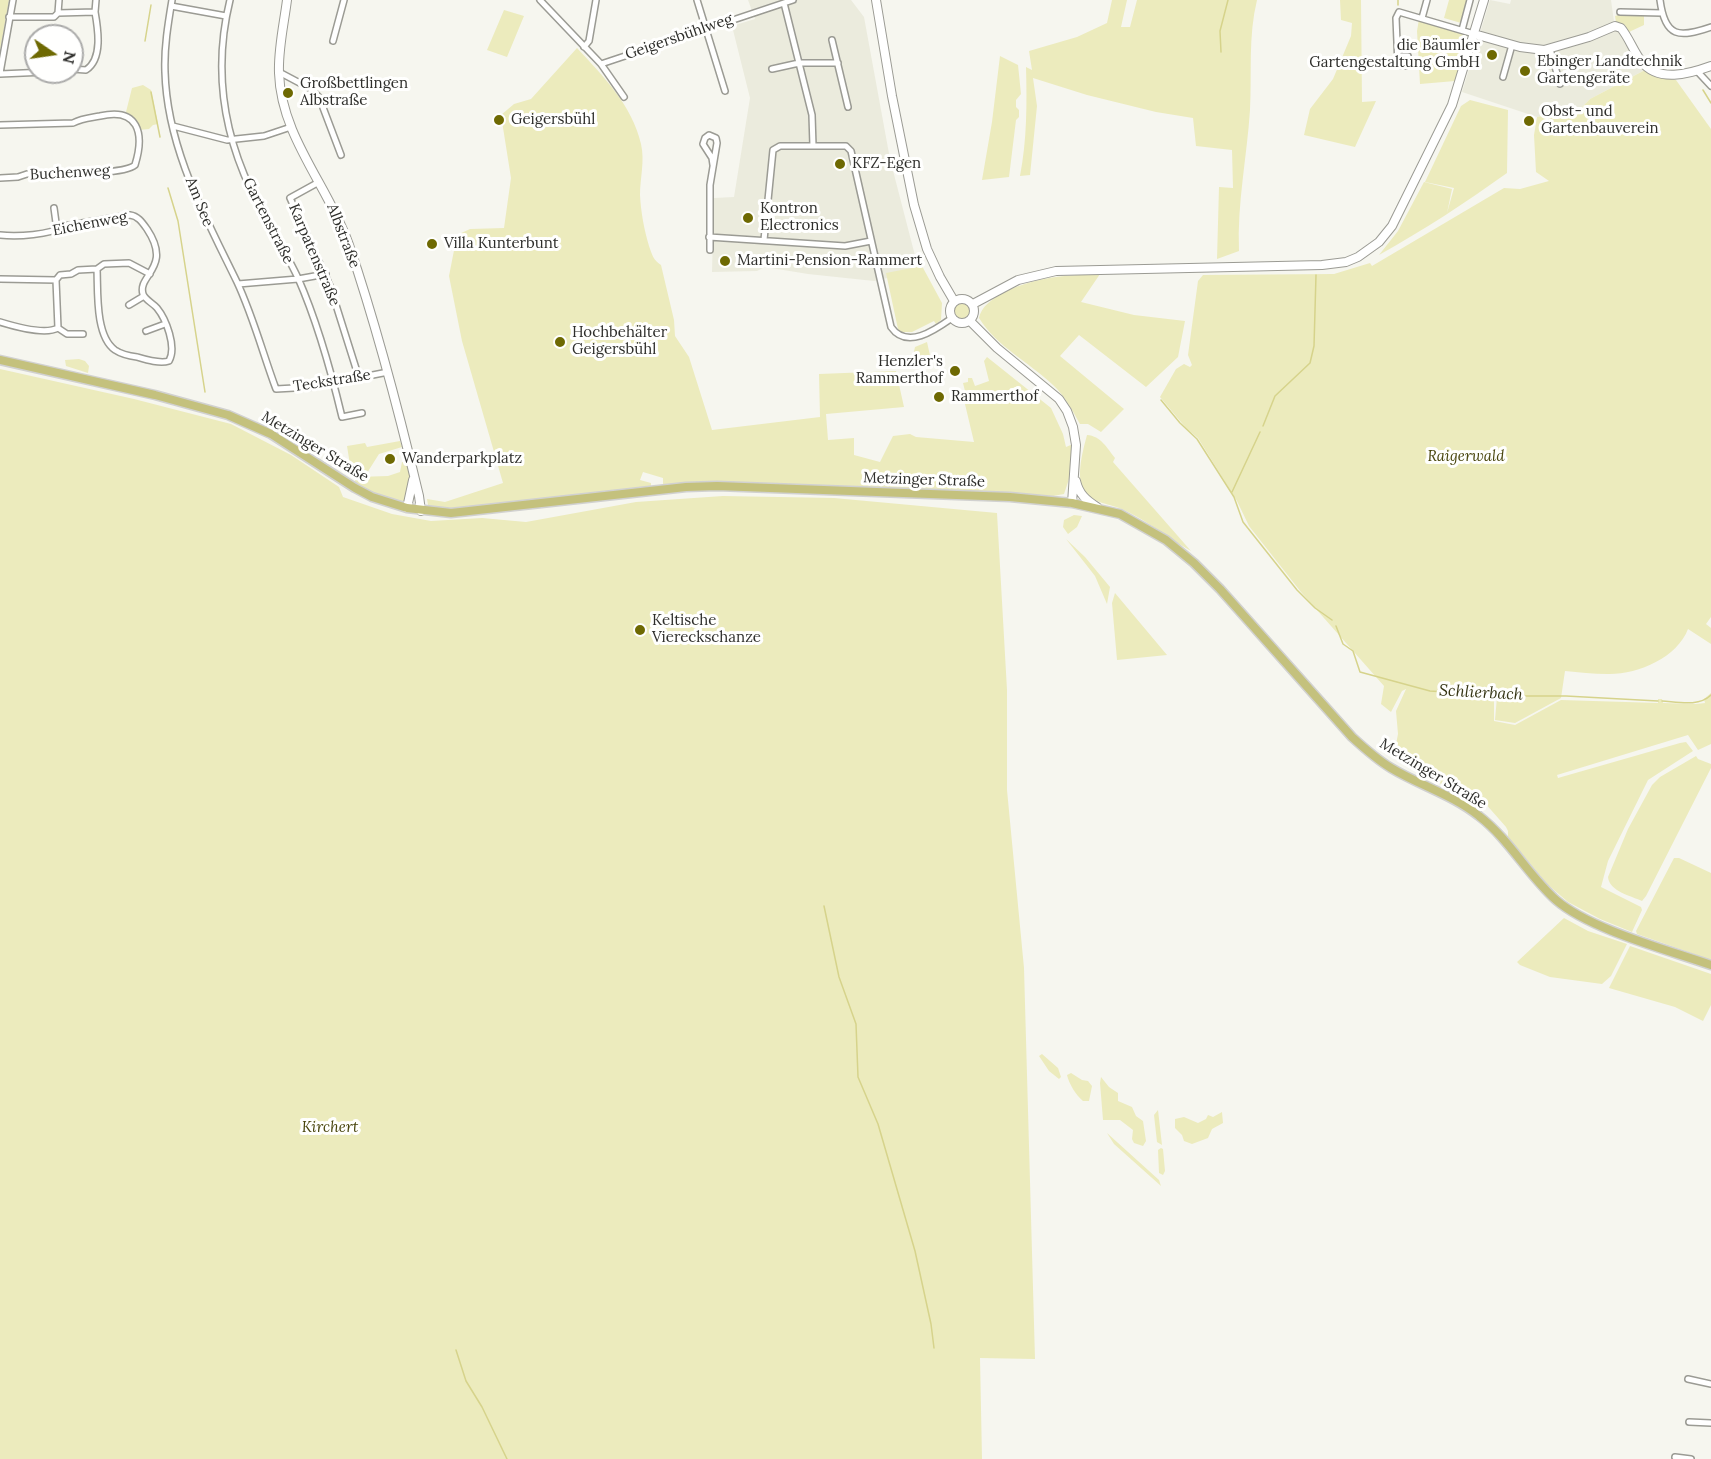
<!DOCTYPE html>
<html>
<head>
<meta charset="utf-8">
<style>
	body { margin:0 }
	#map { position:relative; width:1711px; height:1459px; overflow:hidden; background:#f6f6ef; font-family:Lora,serif }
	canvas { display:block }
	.north { position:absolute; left:24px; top:24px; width:60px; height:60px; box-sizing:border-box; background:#fffffe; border:2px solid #ababaa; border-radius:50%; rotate:103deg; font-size:16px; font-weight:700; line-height:24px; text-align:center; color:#2e2e2b }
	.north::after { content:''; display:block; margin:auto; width:21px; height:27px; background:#6e6902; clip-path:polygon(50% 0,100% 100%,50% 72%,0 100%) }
</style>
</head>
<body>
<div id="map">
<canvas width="1711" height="1459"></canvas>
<div class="north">N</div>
</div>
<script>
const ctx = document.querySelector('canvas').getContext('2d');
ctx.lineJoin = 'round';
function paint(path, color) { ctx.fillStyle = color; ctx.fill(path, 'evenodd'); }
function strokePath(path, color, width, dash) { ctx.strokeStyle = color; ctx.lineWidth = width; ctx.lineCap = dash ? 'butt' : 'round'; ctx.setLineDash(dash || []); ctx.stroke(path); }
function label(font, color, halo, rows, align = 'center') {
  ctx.font = font + ' Lora,serif'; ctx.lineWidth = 6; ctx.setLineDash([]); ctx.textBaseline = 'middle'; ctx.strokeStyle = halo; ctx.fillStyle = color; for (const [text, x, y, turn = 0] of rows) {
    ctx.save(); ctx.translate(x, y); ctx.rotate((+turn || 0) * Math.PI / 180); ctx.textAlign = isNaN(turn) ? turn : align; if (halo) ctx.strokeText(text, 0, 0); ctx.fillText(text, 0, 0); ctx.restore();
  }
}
const built = new Path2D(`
	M748,0H851L864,17L890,159L919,271L874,281L808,274L765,267L757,271L712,272L714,198L734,197L750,98L732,26L755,19Z
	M1490,0L1510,4L1511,0H1611L1615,29L1619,30L1645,70L1590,99L1581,108L1537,117L1462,92Z`);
const green = new Path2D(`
	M0,0H9L0,50Z
	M1112,0H1127L1121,27H1130L1137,0H1257C1248,37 1252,73 1250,110C1247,157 1237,203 1239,251L1217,259L1219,187L1233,188L1232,150L1196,146L1193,118L1156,112L1087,95L1033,78L1037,106L1030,175L1020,176C1027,140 1027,104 1026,67L1032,70L1029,51L1077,37L1107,23Z
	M1340,0H1361L1362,102L1376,101L1355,147L1304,135L1310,109L1333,79L1351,36L1352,23L1341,20Z
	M1449,0H1468L1461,23L1444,18Z
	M504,10L524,16L507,57L487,50Z
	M1621,14L1644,15V25L1629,32L1625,25L1616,22L1615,16Z
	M1419,19L1467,34L1455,81L1420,84L1417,31Z
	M577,48C603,76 632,105 641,144C645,161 640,178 640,195C641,213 644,229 649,246C652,254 653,260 661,265L674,320L675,336L689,357L712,430L820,417L819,374L896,371L904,407L826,414L828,440L854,438V455L880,462L893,436L910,434L916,437L974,442L964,400L967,399L963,383L968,382V378H972L975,386L989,381L984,361L987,357L1051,408L1063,434L1066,447L1073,444L1070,476L1064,494L1053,496L724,483L663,487V478L643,472L640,480L651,483V488L459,508H438L428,505L427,499L445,502L503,483L462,341L449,276L457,235L470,229L504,228L511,178L501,115L514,104L531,99Z
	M1000,56L1018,65L1021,94L1016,100V107L1019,110V117L1016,120L1009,177L982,180L992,122Z
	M1645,70L1655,76L1676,80L1711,129V617L1706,624L1711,628V644L1688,629C1677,658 1637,675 1607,674C1593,674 1579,672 1565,671L1561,698L1515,723L1495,720L1497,697H1491H1494V721L1515,725L1561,700L1658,703V699H1662L1663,703L1696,704L1705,703L1704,699L1711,693V744L1698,750L1688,735L1557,775L1558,778L1680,743L1686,742L1693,751L1648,780L1608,861L1601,887L1641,907L1642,910L1632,932L1600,919L1568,902L1547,884L1508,837V831L1506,827L1484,802L1425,777L1396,759L1394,755L1398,734L1396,711L1406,689L1402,691L1391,712L1381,704L1384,686L1301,592L1249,526L1237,501L1198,438L1186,428L1160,397L1176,369L1184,364L1190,367L1192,365L1188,355L1198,281L1203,275L1334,274L1370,263L1372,266L1504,188L1520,189L1549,181L1536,172L1534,135L1537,117L1581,108L1590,99Z
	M143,85L151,90L158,124L153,125L149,129L139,130L137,121L126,112L132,88Z
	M1470,100L1508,110L1507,173C1465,203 1424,230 1379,255L1398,231L1424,182L1452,189L1447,213L1454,188L1425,182L1461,106Z
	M922,266L942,303L941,320L936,324L934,321L912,332H901L898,329L886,273Z
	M1100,274L1081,302L1134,315L1185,321L1178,357L1146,387L1079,335L1060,356L1124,409L1101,432L1088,424H1080C1072,410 1065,396 1053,385C1029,362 997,347 979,318C982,297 1025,282 1044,279C1062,275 1081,275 1100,274Z
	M953 311a9 9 0 1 1 18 0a9 9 0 1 1-18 0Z
	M927,342L931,360L911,365L915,347Z
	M79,359L85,361L89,366L88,373L66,366L65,360Z
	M0,369L134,399L231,424L291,455L339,487L343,497L392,514L431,521L482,518L526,522L636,502L723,496L834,498L997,513L1007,690V790L1024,968L1035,1359L980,1358L982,1459H0Z
	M1087,435C1101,436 1107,448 1115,458L1113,462L1191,551C1168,538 1148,521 1124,510C1112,504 1090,503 1083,490C1076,475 1083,450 1087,435Z
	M400,441L402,447L379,454L367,473L351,471L347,446L365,443L367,447Z
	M402,462H407L410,478L406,501C390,505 368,490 354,483L357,477L388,476L400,472Z
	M1074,515L1082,516L1077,527L1068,534L1063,527L1064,520Z
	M1066,539L1085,557L1110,587L1107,604L1095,576Z
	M1115,593L1167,655L1117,660L1112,603Z
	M1696,756L1698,759L1711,764V768L1646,896L1642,901C1631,896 1609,891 1608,877L1628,829L1652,785L1660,777Z
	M1674,858H1679L1711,873V960L1637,934L1636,931Z
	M1564,918L1588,931L1627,944L1611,976L1602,984L1550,977L1520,965L1517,962Z
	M1630,946L1711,974V1005L1703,1021L1675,1007L1609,988Z
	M1042,1054L1058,1068L1061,1077L1059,1079L1049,1071L1039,1056Z
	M1071,1073L1082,1080L1088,1081L1092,1086L1089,1101H1083C1076,1095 1069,1084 1067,1075Z
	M1101,1077L1109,1087L1118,1093V1101L1132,1107L1136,1116L1143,1121L1146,1141L1143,1146L1134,1143L1132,1139L1133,1130L1120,1120H1103L1100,1083Z
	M1158,1110L1162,1145L1157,1142L1154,1115Z
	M1222,1112L1223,1123L1212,1129L1208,1138L1192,1144L1184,1141L1182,1135L1175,1128V1119L1184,1117L1198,1123L1206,1119L1208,1115L1213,1117Z
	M1107,1133L1159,1180L1161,1186L1114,1144Z
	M1161,1148L1163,1149L1165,1171L1163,1175L1159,1173L1158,1150Z`);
const stream = new Path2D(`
	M1398,5V0
	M145,41L151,5
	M1221,52L1220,31L1228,0
	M1703,90L1711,103
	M151,92L160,137
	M168,188L178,221L205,392
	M1161,400L1180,423L1197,439L1234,497L1243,522L1297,590L1315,608L1332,620
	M1263,426L1275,396L1310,363L1314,346L1316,275
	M1232,492L1260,432
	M1336,626L1343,644L1353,651L1360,672L1430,691L1503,696H1566L1658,701
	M1662,701C1678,702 1699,707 1711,695
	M824,906L839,977L856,1024L858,1077L878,1124L915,1251L931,1324L934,1348
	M456,1350L466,1381L482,1407L507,1459`);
const street = new Path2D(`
	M172,0C168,24 164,48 165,72C167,148 205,216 237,282C253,316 263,354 276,389L312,387L388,372
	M230,0C214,65 222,129 251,190C265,220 284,248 298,278C317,321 331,371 342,417L362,413
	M540,0L601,64L624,97
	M697,0L725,91
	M1660,0C1665,38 1679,38 1711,27
	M784,3L812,115L813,146H846L851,151L891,327C907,350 935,330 952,318
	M171,6L226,16
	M95,12L96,0
	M1620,12L1662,13
	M58,13L59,0
	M9,17H54L58,13L95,12C98,29 103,59 86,70L72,69
	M1422,18L1427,0
	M1462,30L1470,0
	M832,40L848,107
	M333,41L344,0
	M584,47L589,41L596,0
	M1550,49L1560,84
	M1398,56H1408L1409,66H1398L1396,18L1399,12L1474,34
	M601,64L793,0
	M772,69L799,63H838
	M1697,71L1711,86
	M279,72L311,89L319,97L341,155
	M0,73L13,0
	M0,74L46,72
	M1503,77L1512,45
	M0,125L73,123C83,118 90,118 100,116C138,107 145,133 135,165C123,176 47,173 27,174L18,177L0,178
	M173,126L227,140L264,136L291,127
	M319,182L290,198L330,286L359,378
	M54,208L57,230
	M0,235C17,237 50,235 64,226L130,215C138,216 142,222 147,229C173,268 137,275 143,294C145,300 153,303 157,308C166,319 177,347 169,361C160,364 147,360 137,357C129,356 121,354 115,350C95,336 98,291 97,269
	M709,237L845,246L871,241
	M764,240L773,150L780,146H813
	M710,250V185L717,143L716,138L709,135L705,138L703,144L712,158L713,165
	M0,279L56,280L60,275L71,274L78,270L97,269L104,264L129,263L150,274
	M238,284L298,279L326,274
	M129,305L144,296
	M0,322C13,326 45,335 58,328L56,280
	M58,328L67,334H83
	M146,331L165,324
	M1688,1379L1711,1384
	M1689,1422L1711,1423
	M1675,1457L1691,1459`);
const secondary = new Path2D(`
	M287,0C284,24 278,49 279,73C281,137 329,187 349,245C377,327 399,412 419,496L421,511
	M876,0L892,96L914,205L927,249L940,277L954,301
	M1474,34L1520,47L1544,50L1589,37L1615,26L1621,28C1629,38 1633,50 1641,61C1658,83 1689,74 1711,66
	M950 311a12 12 0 1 1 24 0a12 12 0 1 1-24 0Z
	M973,304L1018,280L1056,271L1322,265L1346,262L1358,257L1379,242L1392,226L1452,105L1484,0
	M970,321L997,348L1059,399L1067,411L1073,427L1076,445L1072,503
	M1076,481C1079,494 1086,500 1097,507
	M407,508L413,480`);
const primary = new Path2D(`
	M0,360L155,395L228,415L271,434L355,488L372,497L407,508L451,513L686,487L717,486L1010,497L1072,503L1120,514L1166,540L1194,563L1220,589L1352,737C1364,748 1376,759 1391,768C1419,785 1453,795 1479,816C1509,839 1528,875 1556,900C1589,929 1668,950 1711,965`);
const markers = [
	[1492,55,6,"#6e6902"],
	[1525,71,6,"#6e6902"],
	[288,93,6,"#6e6902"],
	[499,120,6,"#6e6902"],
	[1529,121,6,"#6e6902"],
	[840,164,6,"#6e6902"],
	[748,218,6,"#6e6902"],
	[432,244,6,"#6e6902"],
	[725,261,6,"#6e6902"],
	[560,342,6,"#6e6902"],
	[955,371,6,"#6e6902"],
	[939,397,6,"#6e6902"],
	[390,459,6,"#6e6902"],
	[640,630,6,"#6e6902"]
];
const streetNames = [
	["Geigersbühlweg",679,37,-19],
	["Buchenweg",70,173,-3],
	["Am See",199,202,68],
	["Gartenstraße",268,221,63],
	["Eichenweg",90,224,-11],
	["Albstraße",343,236,69],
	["Karpatenstraße",314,255,67],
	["Teckstraße",332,381,-9],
	["Metzinger Straße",315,447,31],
	["Metzinger Straße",924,480,2],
	["Metzinger Straße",1433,774,31]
];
const poiNames = [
	["die Bäumler",1480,46,"right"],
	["Gartengestaltung GmbH",1480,63,"right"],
	["Ebinger Landtechnik",1537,62],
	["Gartengeräte",1537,79],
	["Großbettlingen",300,84],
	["Albstraße",300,101],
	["Obst- und",1541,112],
	["Gartenbauverein",1541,129],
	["Geigersbühl",511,120],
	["KFZ-Egen",852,164],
	["Kontron",760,209],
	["Electronics",760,226],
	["Villa Kunterbunt",444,244],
	["Martini-Pension-Rammert",737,261],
	["Hochbehälter",572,333],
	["Geigersbühl",572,350],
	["Henzler's",943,362,"right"],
	["Rammerthof",943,379,"right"],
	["Rammerthof",951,397],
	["Wanderparkplatz",402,459],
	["Keltische",652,621],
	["Viereckschanze",652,638]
];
const parkNames = [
	["Raigerwald",1466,457],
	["Kirchert",330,1128]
];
const waterNames = [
	["Schlierbach",1481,693,3]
];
paint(built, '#ebebdd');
paint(green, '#ecebbd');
strokePath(stream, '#d6d38b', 1.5);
strokePath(street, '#9b9b94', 8);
strokePath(secondary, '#9b9b94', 10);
strokePath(primary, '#d1d1d0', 11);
strokePath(street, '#fff', 5);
strokePath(secondary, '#fff', 8);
strokePath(primary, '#c4c17d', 8);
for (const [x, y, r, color] of markers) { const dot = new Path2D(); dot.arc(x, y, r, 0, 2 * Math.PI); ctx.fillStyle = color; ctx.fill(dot); strokePath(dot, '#fffffe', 2); }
label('15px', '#2e2e2b', '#fffffe', streetNames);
label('15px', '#2e2e2b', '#fffffe', poiNames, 'left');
label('italic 15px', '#48450c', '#fffffe', parkNames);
label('italic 16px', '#373616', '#fffffe', waterNames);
</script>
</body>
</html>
